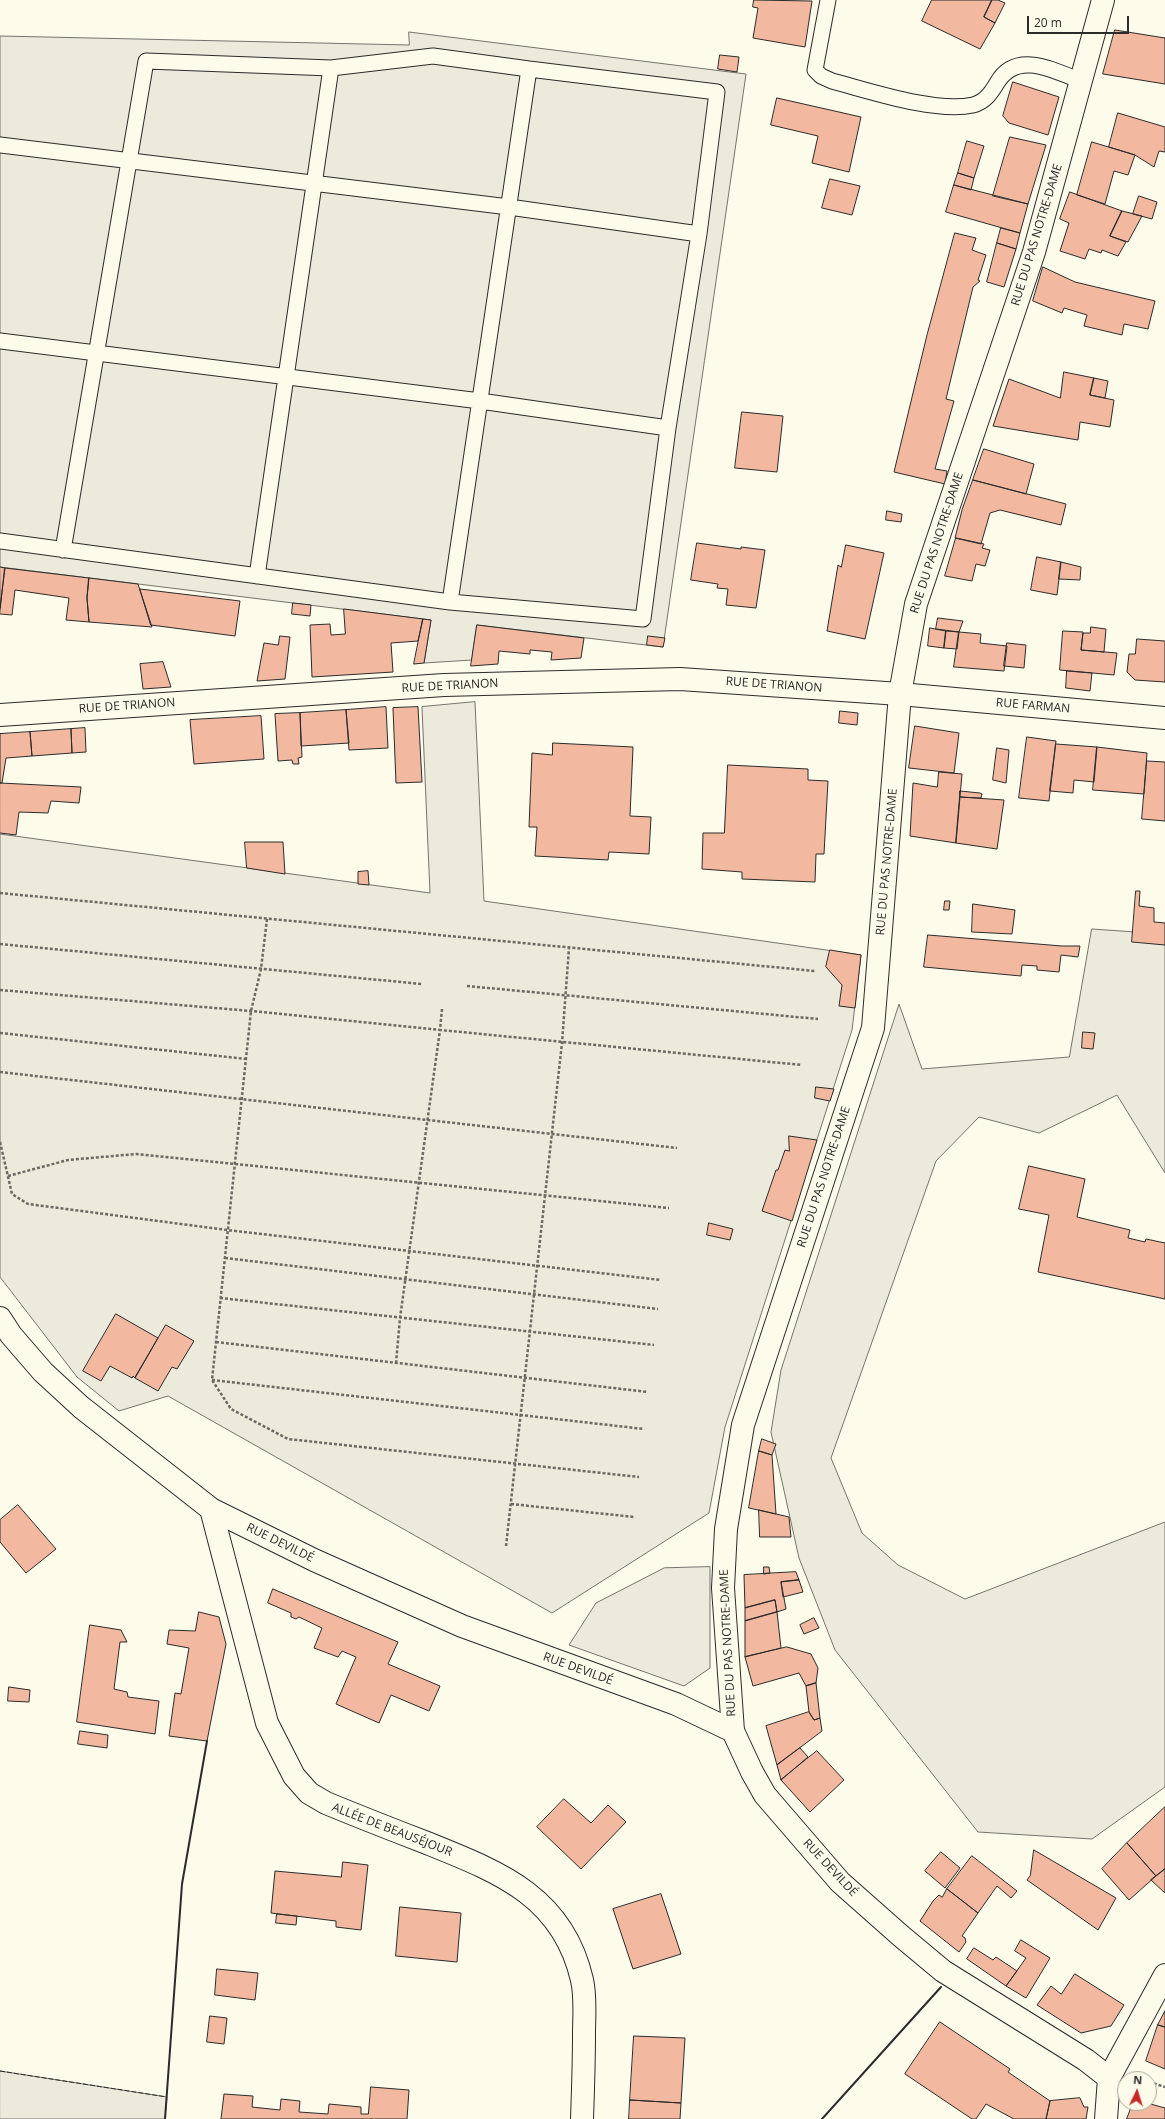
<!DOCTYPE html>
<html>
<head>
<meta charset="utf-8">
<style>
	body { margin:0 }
	#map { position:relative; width:1165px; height:2119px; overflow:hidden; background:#fdfbea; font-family:"Open Sans",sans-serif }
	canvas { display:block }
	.north { position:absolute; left:1117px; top:2071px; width:40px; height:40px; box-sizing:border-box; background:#fdfbea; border:1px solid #a9a89e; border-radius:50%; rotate:4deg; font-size:11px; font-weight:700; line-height:16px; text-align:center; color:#2b2b2b }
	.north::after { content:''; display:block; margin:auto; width:14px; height:18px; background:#c62828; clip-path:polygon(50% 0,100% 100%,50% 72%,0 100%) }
	.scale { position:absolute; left:1027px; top:16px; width:102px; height:18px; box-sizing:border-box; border:2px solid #2b2b2b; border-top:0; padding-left:5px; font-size:12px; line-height:14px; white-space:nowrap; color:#2b2b2b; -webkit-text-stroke:3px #fdfbea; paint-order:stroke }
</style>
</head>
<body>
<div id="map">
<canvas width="1165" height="2119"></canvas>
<div class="north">N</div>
<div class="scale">20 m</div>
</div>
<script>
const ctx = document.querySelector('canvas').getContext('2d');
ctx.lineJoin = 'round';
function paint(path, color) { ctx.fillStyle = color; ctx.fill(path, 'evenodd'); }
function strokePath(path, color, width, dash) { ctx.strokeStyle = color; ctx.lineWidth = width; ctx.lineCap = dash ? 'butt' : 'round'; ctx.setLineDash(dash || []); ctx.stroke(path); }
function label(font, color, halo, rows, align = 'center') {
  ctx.font = font + ' "Open Sans",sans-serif'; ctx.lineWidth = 3; ctx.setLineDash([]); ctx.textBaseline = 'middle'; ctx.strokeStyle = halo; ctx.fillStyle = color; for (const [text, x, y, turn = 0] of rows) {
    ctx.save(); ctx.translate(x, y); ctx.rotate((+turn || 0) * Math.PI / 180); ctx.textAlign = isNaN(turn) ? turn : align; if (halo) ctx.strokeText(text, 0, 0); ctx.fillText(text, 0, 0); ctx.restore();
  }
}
const green = new Path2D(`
	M409,32L746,74L663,647L477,625L472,660L424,663L431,620L0,567V36L409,45Z
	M475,702L484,901L861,955L852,1030L725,1427L709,1513L552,1613L168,1396L119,1411L77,1377L0,1277V834L430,893L422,707Z
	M1092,929L1165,934V1173L1117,1095L1039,1133L979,1117L936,1161L831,1458L862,1533L898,1565L965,1599L1165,1522V1787L1092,1839L978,1832L835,1650L799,1558L771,1432L781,1370L899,1004L922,1069L1069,1057Z
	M0,2071L167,2097L165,2119H0Z`);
const parking = new Path2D(`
	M710,1567V1668L684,1686L569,1645L596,1603L664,1568Z`);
const building = new Path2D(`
	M754,0L812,1L805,47L753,38L758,8L753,7Z
	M932,0H992L984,17L995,23L980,49L922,21Z
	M992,0H998L1005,3L995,23L984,17Z
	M1115,30L1165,38V84L1103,74Z
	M720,55L739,57L737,72L718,69Z
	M1013,82L1059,97L1048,135L1009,123L1003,116Z
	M777,98L861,117L849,172L812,163L818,136L771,125Z
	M1118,113L1165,127V152L1159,151L1154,167L1135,155L1109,147Z
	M1010,137L1046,145L1028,204L993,196Z
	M967,141L984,146L974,178L958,173Z
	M1092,142L1135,155L1128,175L1114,171L1105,204L1077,195Z
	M958,173L974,178L971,190L954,185Z
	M830,179L860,186L852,215L822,208Z
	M954,185L1028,204L1020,233L946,212Z
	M1070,192L1122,211L1110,236L1126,242L1118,256L1102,250L1101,253L1089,249L1085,259L1060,251L1069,223L1060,219Z
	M1139,196L1157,202L1152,219L1133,214Z
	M1122,211L1142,216L1128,242L1110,236Z
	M1001,228L1020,233L1016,249L997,243Z
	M955,233L976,238L972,250L986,255L978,280L980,281L973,287L946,399L954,401L935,469L947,471L945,484L894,472L927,335Z
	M997,243L1016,249L1004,287L987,282Z
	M1043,267L1075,282L1155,301L1148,329L1124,324L1122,335L1084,326L1087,315L1064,308L1062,313L1033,301Z
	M1064,372L1094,378L1090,395L1114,400L1110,427L1080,422L1078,440L993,426L1009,379L1060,398Z
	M1094,378L1108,381L1105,398L1090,395Z
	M742,412L783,416L777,472L735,468Z
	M984,449L1034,464L1026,494L973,480Z
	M973,480L1066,504L1061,525L1000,510L990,513L981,544L955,538L962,510Z
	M887,511L902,514L901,522L886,520Z
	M956,538L984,544L982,548L990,550L985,566L976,564L972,581L945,576Z
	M697,543L741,549V547L765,550L756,608L726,605L728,589L717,588L718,584L691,580Z
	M846,545L884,553L865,639L827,631L838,565L841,567Z
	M1037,557L1061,562L1057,595L1031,590Z
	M1061,562L1081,567L1080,580L1059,579Z
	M0,567L5,568L0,608Z
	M5,568L89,578L87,598L89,622L66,620L69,598L15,590L12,615L0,614Z
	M89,578L138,584L152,627L89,622L87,598Z
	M140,589L240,601L235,636L151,625Z
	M293,603L311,605L310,616L292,614Z
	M344,609L423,619L418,641L391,643L393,672L312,677L310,625L330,624L331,635L345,634Z
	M938,618L963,621L959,632L936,629Z
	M423,619L431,620L424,663L414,664Z
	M477,625L584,638L581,658L551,660L552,652L530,650V654L499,651L498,664L471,666Z
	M1091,627L1106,629L1104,652L1081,650L1083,633H1090Z
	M930,628L946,631L944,648L928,646Z
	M946,631L959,632L957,649L944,648Z
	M1063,631L1083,632L1081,650L1117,653L1114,675L1060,670Z
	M959,632L981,634L980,643L1007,646L1004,671L954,667Z
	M280,636L290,637L285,679L257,681L264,643L278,645Z
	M648,636L665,638L663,647L647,645Z
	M1137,639L1165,641V682L1135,680L1127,672L1129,654H1135Z
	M1007,643L1026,645L1024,668L1004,666Z
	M163,662L171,687L143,689L140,664Z
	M1067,671L1092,673L1090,691L1066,688Z
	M386,707L388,748L349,750L346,710Z
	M418,707L422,782L396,783L393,708Z
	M346,710L349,743L301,746L300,713Z
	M840,711L858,713L857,725L839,723Z
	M300,713L302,757L298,758L299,764H293L292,760L278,761L275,714Z
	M261,716L264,759L194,764L190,720Z
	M915,726L959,733L954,773L909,768Z
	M85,728L86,752L72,753L71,729Z
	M71,729L72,753L32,756L30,732Z
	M30,732L32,756L6,758L2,783H0V734Z
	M1027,737L1056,741L1049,801L1019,798Z
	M553,743L633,747L630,816L651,817L649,854L609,852L608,860L535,856L537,827H529L532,753L552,755Z
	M1056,744L1097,747L1094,782L1074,780L1073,793L1050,791Z
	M1097,747L1147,753L1144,794L1093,790Z
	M997,748L1009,750L1006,783L993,780Z
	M1147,761L1165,762V821L1142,819Z
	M728,765L808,769V780L828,781L824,854H816L815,882L742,879V872L702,869L703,833H724Z
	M939,772L962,774L956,843L910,836L913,783L937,787Z
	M0,783L81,787L79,803L51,801L48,813L19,812L16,835L0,833Z
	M960,791L980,793L982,794L981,798L960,797Z
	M960,797L1004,800L997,849L956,843Z
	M245,842H283L285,874L247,868Z
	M368,871L369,885L358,884V872Z
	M1136,891H1140L1139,906L1154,908V922L1165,923V945L1132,942Z
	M945,901H950L949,910H944Z
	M973,904L1015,910L1012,934L972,932Z
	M928,935L1062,946H1080L1078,957L1061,955L1059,972L1037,970V966L1022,965L1021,976L924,967Z
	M830,950L861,955L855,1008L839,1006L842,985L826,967Z
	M1083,1032L1095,1033L1093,1049L1082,1048Z
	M816,1087L834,1089L830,1101L815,1098Z
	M789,1136L817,1140L792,1221L762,1211L776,1170H778L785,1150L789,1151Z
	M1029,1166L1085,1179L1077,1217L1130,1230L1128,1238L1145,1242L1146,1239L1165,1243V1299L1038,1272L1049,1215L1019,1209Z
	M709,1223L733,1229L730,1240L707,1235Z
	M116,1314L158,1338L135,1378L133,1376L132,1378L110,1366L101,1381L83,1371Z
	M166,1325L194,1341L177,1369L172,1367L158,1391L135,1378Z
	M762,1439L776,1444L772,1455L759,1451Z
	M759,1451L772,1455L776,1514L749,1508Z
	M18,1505L56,1549L26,1573L0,1542V1520Z
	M759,1510L789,1517L791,1537H760Z
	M764,1567H769L770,1573L764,1574Z
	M796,1572L799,1580L781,1582L786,1609L777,1612L775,1600L745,1608L744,1575Z
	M799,1580L803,1592L783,1597L781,1582Z
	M273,1589L398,1642L388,1664L440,1686L429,1711L391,1695L379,1723L336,1704L356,1657L342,1651L338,1657L314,1648L322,1628L299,1617L296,1619L291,1617V1613L268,1603Z
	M775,1600L777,1612L745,1621V1608Z
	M199,1612L219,1617L226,1644L207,1741L169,1736L175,1693L181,1694L189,1648L167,1644L169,1630L195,1631Z
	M777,1612L781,1648L745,1657V1621Z
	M814,1618L819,1628L804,1634L800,1625Z
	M90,1625L121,1630L127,1642H120L114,1689L127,1692L128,1697L159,1701L155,1734L77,1722Z
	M787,1647L811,1654L818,1668L816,1683L806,1686L799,1673L753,1686L745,1657Z
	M816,1683L820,1718L814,1720L809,1712L806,1686Z
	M9,1687L30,1690L29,1702L8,1701Z
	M809,1712L814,1720L820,1718L822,1731L777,1765L766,1726Z
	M80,1731L108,1735L107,1748L78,1744Z
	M800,1748L808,1757L781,1780L777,1765Z
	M817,1751L844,1780L810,1812L781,1780Z
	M564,1799L591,1823L608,1805L626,1822L581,1869L537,1827Z
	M1165,1807V1869L1156,1876L1127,1843Z
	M1127,1843L1156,1876L1129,1900L1102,1869Z
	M1034,1850L1116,1898L1098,1930L1027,1880L1030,1876Z
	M941,1852L960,1868L945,1888L925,1871Z
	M972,1856L1017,1891L1011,1898L997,1886L978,1913L947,1889Z
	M343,1862L368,1865L361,1930L336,1927V1921L271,1913L275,1871L341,1877Z
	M1165,1869V1893L1151,1880Z
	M947,1889L978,1913L962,1936L965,1938L966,1942L959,1952L920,1921L933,1901L939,1895L942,1897Z
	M661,1894L681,1954L633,1969L613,1909Z
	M400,1907L461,1913L457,1962L396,1956Z
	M277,1914L297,1916L296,1925L276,1923Z
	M1021,1940L1050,1958L1026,1998L1006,1986L1026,1958L1015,1951Z
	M974,1948L993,1960L996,1957L1017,1971L1006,1986L967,1959Z
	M217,1969L258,1973L255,2000L215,1995Z
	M1075,1974L1124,2005L1111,2026L1081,2033L1037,2005L1051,1986L1061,1994Z
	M1165,2011V2027L1158,2025Z
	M210,2016L227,2018L224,2044L207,2042Z
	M940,2022L1010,2069L1008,2072L1050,2101L1046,2119H1014L986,2104L976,2119H972L905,2074Z
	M1158,2025L1165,2027V2069L1146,2061Z
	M634,2036L685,2038L681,2103L630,2100Z
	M371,2087L409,2090L407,2119H221L224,2094L253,2096L252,2107L280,2110L281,2099L300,2101L299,2112L328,2114L329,2104L361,2107V2114H368Z
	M1080,2098L1084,2107H1088L1086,2119H1046L1050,2101Z
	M630,2100L681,2103L680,2119H629Z
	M1133,2103H1147L1165,2108V2119H1127Z`);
const path = new Path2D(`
	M0,893L815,971
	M267,919L261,969L251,1011L212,1380L231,1409L288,1439L639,1477
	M0,944L422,984
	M467,986L818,1019
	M0,990L251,1011L440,1030L400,1318L396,1363
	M442,1009L440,1030L802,1065
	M0,1033L247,1059
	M0,1072L677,1148
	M0,1142L12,1194L28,1204L227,1230L661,1280
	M8,1176L68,1160L136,1154L669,1208
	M225,1258L658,1309
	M220,1298L654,1345
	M216,1342L648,1392
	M212,1380L644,1429
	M511,1504L634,1517
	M506,1546L562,1043L569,948
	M1149,2082L1165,2087`);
const service = new Path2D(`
	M828,0L815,70L821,76L832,81C870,91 935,113 973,105C985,102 991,93 997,83C1016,50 1053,70 1081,81
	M331,68L433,56L529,69
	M0,145L509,207L699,234L717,92L529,69L450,602
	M0,341L480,401L668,428L643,619L450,602L0,541
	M668,428L699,234
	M63,550L146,61L331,68L257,576`);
const minor = new Path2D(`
	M0,715L444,685L680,679L900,694L1165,718
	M0,1318L11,1335L43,1372L81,1407L211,1509L314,1560L462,1626L676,1704L733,1731
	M211,1509L267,1723L294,1776L309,1793L326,1803C360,1817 393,1830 427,1843C499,1872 563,1896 582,1980C586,1997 584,2017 584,2034C584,2063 583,2091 582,2119`);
const tertiary = new Path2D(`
	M1103,0L1034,252L916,604L900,694L873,1028L743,1425L726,1529L723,1588L733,1731L752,1772L765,1795L840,1882L901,1936L943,1971L1086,2060L1109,2078
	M1106,2119L1109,2078L1165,1975`);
const fence = new Path2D(`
	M0,2071L167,2097`);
const wall = new Path2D(`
	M165,2119L182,1884L207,1741
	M822,2119L941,1987`);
const streetNames = [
	["RUE DU PAS NOTRE-DAME",1037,235,-73],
	["RUE DU PAS NOTRE-DAME",937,543,-72],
	["RUE DE TRIANON",774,685,4],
	["RUE DE TRIANON",450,686,-3],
	["RUE DE TRIANON",127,706,-4],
	["RUE FARMAN",1033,706,5],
	["RUE DU PAS NOTRE-DAME",887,862,-85],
	["RUE DU PAS NOTRE-DAME",824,1177,-72],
	["RUE DEVILDÉ",280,1543,26],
	["RUE DU PAS NOTRE-DAME",728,1643,-93],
	["RUE DEVILDÉ",578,1669,20],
	["ALLÉE DE BEAUSÉJOUR",392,1830,21],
	["RUE DEVILDÉ",830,1868,47]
];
paint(green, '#ecebdb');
strokePath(green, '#74746e', 1);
paint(parking, '#eceadb');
strokePath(parking, '#74746e', 1);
paint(building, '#f2b8a0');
strokePath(building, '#2b2b2b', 1);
strokePath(service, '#2b2b2b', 17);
strokePath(minor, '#2b2b2b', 24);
strokePath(tertiary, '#2b2b2b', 24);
strokePath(path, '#6a6964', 2.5, [3, 2]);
strokePath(service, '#fdfbea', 15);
strokePath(minor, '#fdfbea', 22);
strokePath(tertiary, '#fdfbea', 22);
strokePath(fence, '#2b2b2b', 1, [5, 2]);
strokePath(wall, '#2b2b2b', 2);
label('12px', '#2b2b2b', '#fdfbea', streetNames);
</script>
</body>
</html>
